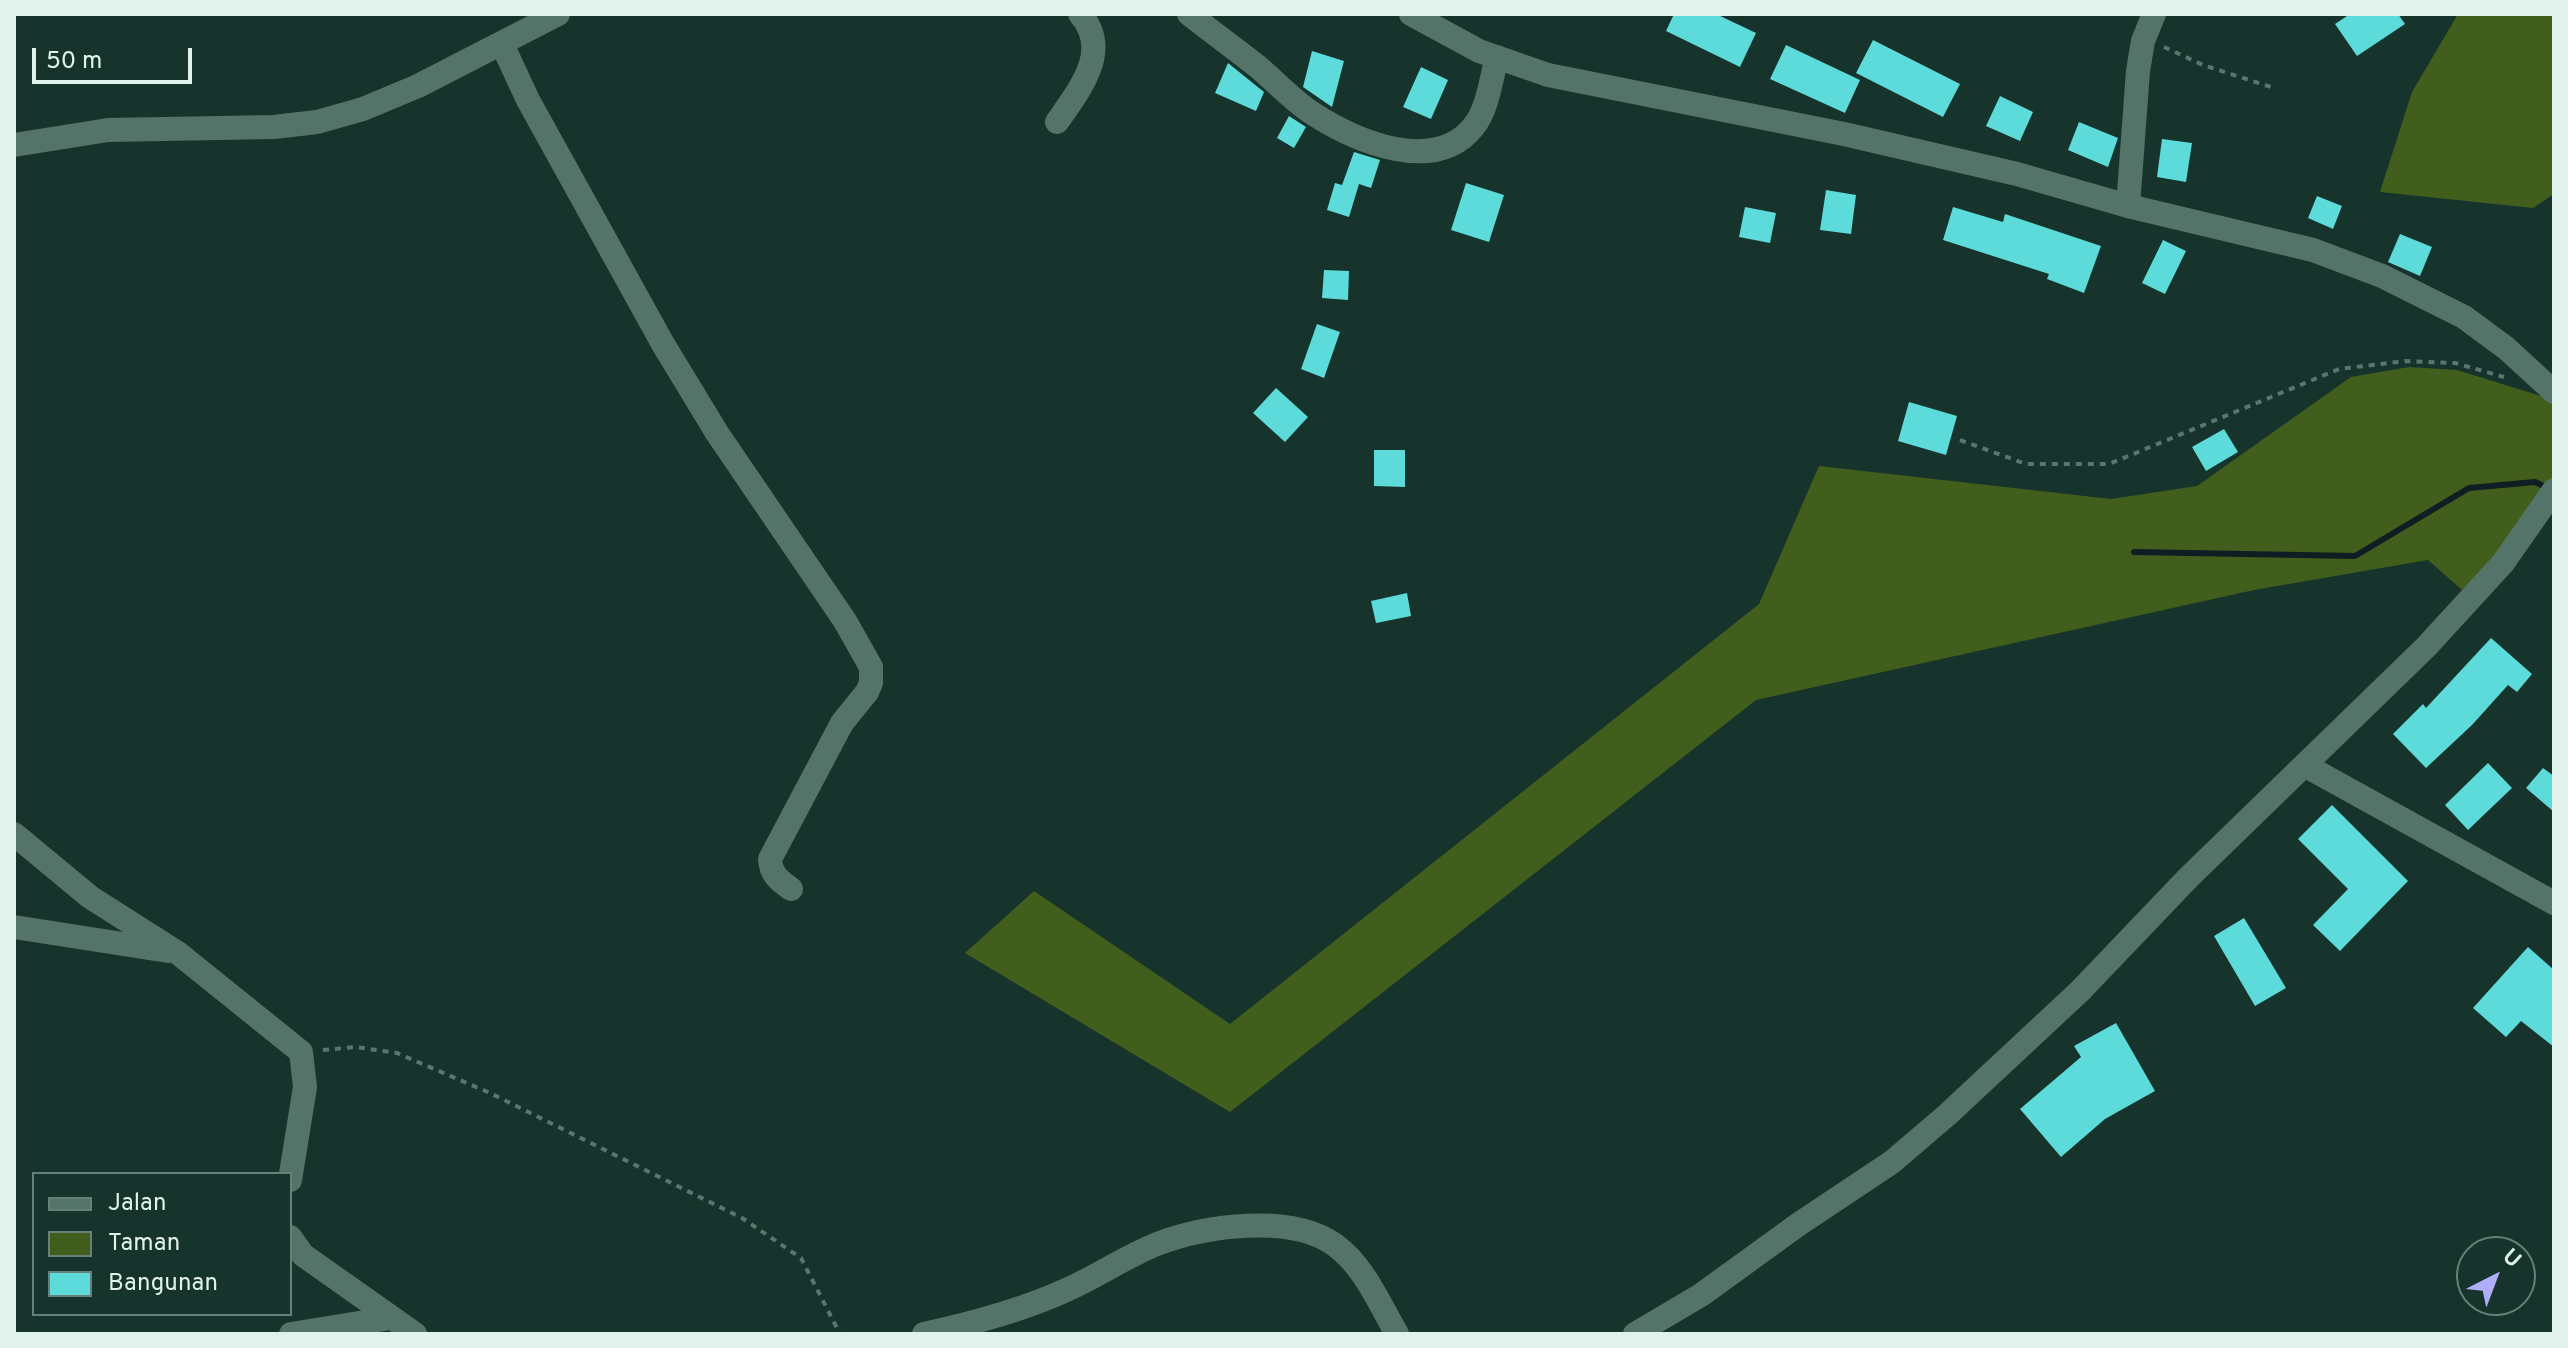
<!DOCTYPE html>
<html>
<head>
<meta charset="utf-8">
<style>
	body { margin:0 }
	#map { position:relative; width:2568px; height:1348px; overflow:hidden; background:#16342c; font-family:Overpass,sans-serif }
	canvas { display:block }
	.frame { position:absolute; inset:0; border:16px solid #e1f2ec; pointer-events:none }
	.legend { position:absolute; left:32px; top:1172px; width:260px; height:144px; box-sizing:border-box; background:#16342c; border:2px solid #678079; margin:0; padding:10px 14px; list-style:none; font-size:24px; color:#e1f2ec }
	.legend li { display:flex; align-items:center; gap:16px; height:40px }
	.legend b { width:40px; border:2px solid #678079 }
	.north { position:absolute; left:2456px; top:1236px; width:80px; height:80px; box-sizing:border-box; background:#16342c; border:2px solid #678079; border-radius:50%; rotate:42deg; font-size:22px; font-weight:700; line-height:32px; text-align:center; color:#e1f2ec }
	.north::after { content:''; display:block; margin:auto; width:28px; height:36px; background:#aeaefa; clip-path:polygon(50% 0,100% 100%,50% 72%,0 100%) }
	.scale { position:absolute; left:32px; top:48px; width:160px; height:36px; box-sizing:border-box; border:4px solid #e1f2ec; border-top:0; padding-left:10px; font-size:24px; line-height:28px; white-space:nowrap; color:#e1f2ec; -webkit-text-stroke:6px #16342c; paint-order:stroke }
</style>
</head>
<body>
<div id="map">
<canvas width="2568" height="1348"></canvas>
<div class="frame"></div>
<ul class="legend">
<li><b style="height:10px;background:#54746a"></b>Jalan</li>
<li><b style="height:22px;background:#425e1c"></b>Taman</li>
<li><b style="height:22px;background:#5ddada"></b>Bangunan</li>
</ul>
<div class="north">U</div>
<div class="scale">50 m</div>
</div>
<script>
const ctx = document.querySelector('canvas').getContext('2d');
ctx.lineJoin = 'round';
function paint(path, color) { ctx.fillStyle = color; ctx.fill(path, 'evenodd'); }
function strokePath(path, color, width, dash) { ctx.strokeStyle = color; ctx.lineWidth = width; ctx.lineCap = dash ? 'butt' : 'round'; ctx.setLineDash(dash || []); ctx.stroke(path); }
const green = new Path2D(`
	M2458,14H2554V194L2533,208L2380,192L2412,92Z
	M2409,367L2457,370L2554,400V499L2477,603L2428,560L2254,590L1756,700L1230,1112L965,953L1034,891L1230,1024L1759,604L1819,466L2111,499L2197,486L2351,377Z`);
const stream = new Path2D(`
	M2134,552L2355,556L2469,488L2535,482L2550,489`);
const building = new Path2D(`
	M1674,14H1716L1756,33L1740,67L1666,31Z
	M2350,14H2398L2405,24L2357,56L2335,24Z
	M1873,40L1960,84L1943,117L1856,73Z
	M1786,45L1860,80L1845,113L1770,79Z
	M1312,51L1344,61L1332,107L1303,87Z
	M1228,63L1264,92L1256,111L1215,93Z
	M1421,67L1448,80L1431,119L1403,107Z
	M2000,96L2033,112L2020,141L1986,126Z
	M1289,116L1306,127L1294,148L1277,138Z
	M2079,122L2118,138L2108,167L2068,150Z
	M2162,139L2192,143L2186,182L2157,177Z
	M1354,152L1380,160L1371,188L1359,184L1349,217L1327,210L1335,183L1342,185Z
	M1466,183L1504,195L1489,242L1451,230Z
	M1826,190L1856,195L1851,234L1820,230Z
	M2317,196L2342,206L2333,229L2308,218Z
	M1745,207L1776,213L1770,243L1739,237Z
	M1953,207L2003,222L2005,214L2101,246L2084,293L2047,279L2049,274L1943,240Z
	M2400,234L2432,247L2420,276L2388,262Z
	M2163,240L2186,251L2165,294L2142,283Z
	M1324,270L1349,271L1348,300L1322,298Z
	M1317,324L1340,332L1324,378L1301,369Z
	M1276,388L1308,417L1285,442L1253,413Z
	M1909,402L1957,416L1946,455L1898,441Z
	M2224,429L2238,452L2206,471L2192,447Z
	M1374,450H1405V487L1374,486Z
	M1407,593L1411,616L1376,623L1371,601Z
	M2491,638L2532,674L2517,692L2508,685L2472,725L2426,768L2393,734L2423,704L2426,708Z
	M2488,763L2512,788L2468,830L2445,805Z
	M2543,768L2554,776V812L2526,788Z
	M2332,805L2408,881L2340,951L2313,925L2348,889L2298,839Z
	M2244,918L2286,988L2255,1006L2214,936Z
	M2528,947L2554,970V1047L2521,1021L2506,1037L2473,1008Z
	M2116,1023L2155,1091L2105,1119L2061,1157L2020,1109L2081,1057L2074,1046Z`);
const path = new Path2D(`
	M2164,47L2203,65L2271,87
	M1960,440L2026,464H2109L2339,369L2406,361L2455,363L2504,377
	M323,1050L356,1047L397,1053L490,1093L742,1218L801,1258L840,1334`);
const minor = new Path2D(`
	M1189,14C1211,31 1234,48 1257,66C1275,81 1292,100 1312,113C1355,141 1435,176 1474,126C1488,108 1491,79 1497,57
	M1411,14L1479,51L1548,75L1844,134L2017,174L2128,206L2313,250L2382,276L2464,317L2506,348L2554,392
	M502,44L528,100L663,344L717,433L845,621L871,667V683L867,692L842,723L770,859C771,875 779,880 791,889
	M1057,122C1080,89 1112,50 1080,14
	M14,145L108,130L274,127L317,122L363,109L418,86L558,14
	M2128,206L2138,71L2143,41L2154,14
	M2306,766L2554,903
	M14,834L90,897L178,953L301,1052L305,1087L290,1180
	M14,927L168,951
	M290,1237L303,1255L415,1334
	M291,1334L390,1318
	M924,1334C970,1324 1020,1311 1064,1291C1096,1277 1125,1257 1157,1244C1204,1226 1291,1213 1335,1245C1364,1266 1379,1303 1397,1334
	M1635,1334L1701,1295L1799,1224L1892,1162L1947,1115L2080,991L2188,878L2426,647L2503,563L2554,490`);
paint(green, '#425e1c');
strokePath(stream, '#0f1e22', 6);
paint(building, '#5ddada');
strokePath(path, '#5c766f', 4, [6, 6]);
strokePath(minor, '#54746a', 24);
</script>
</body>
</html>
